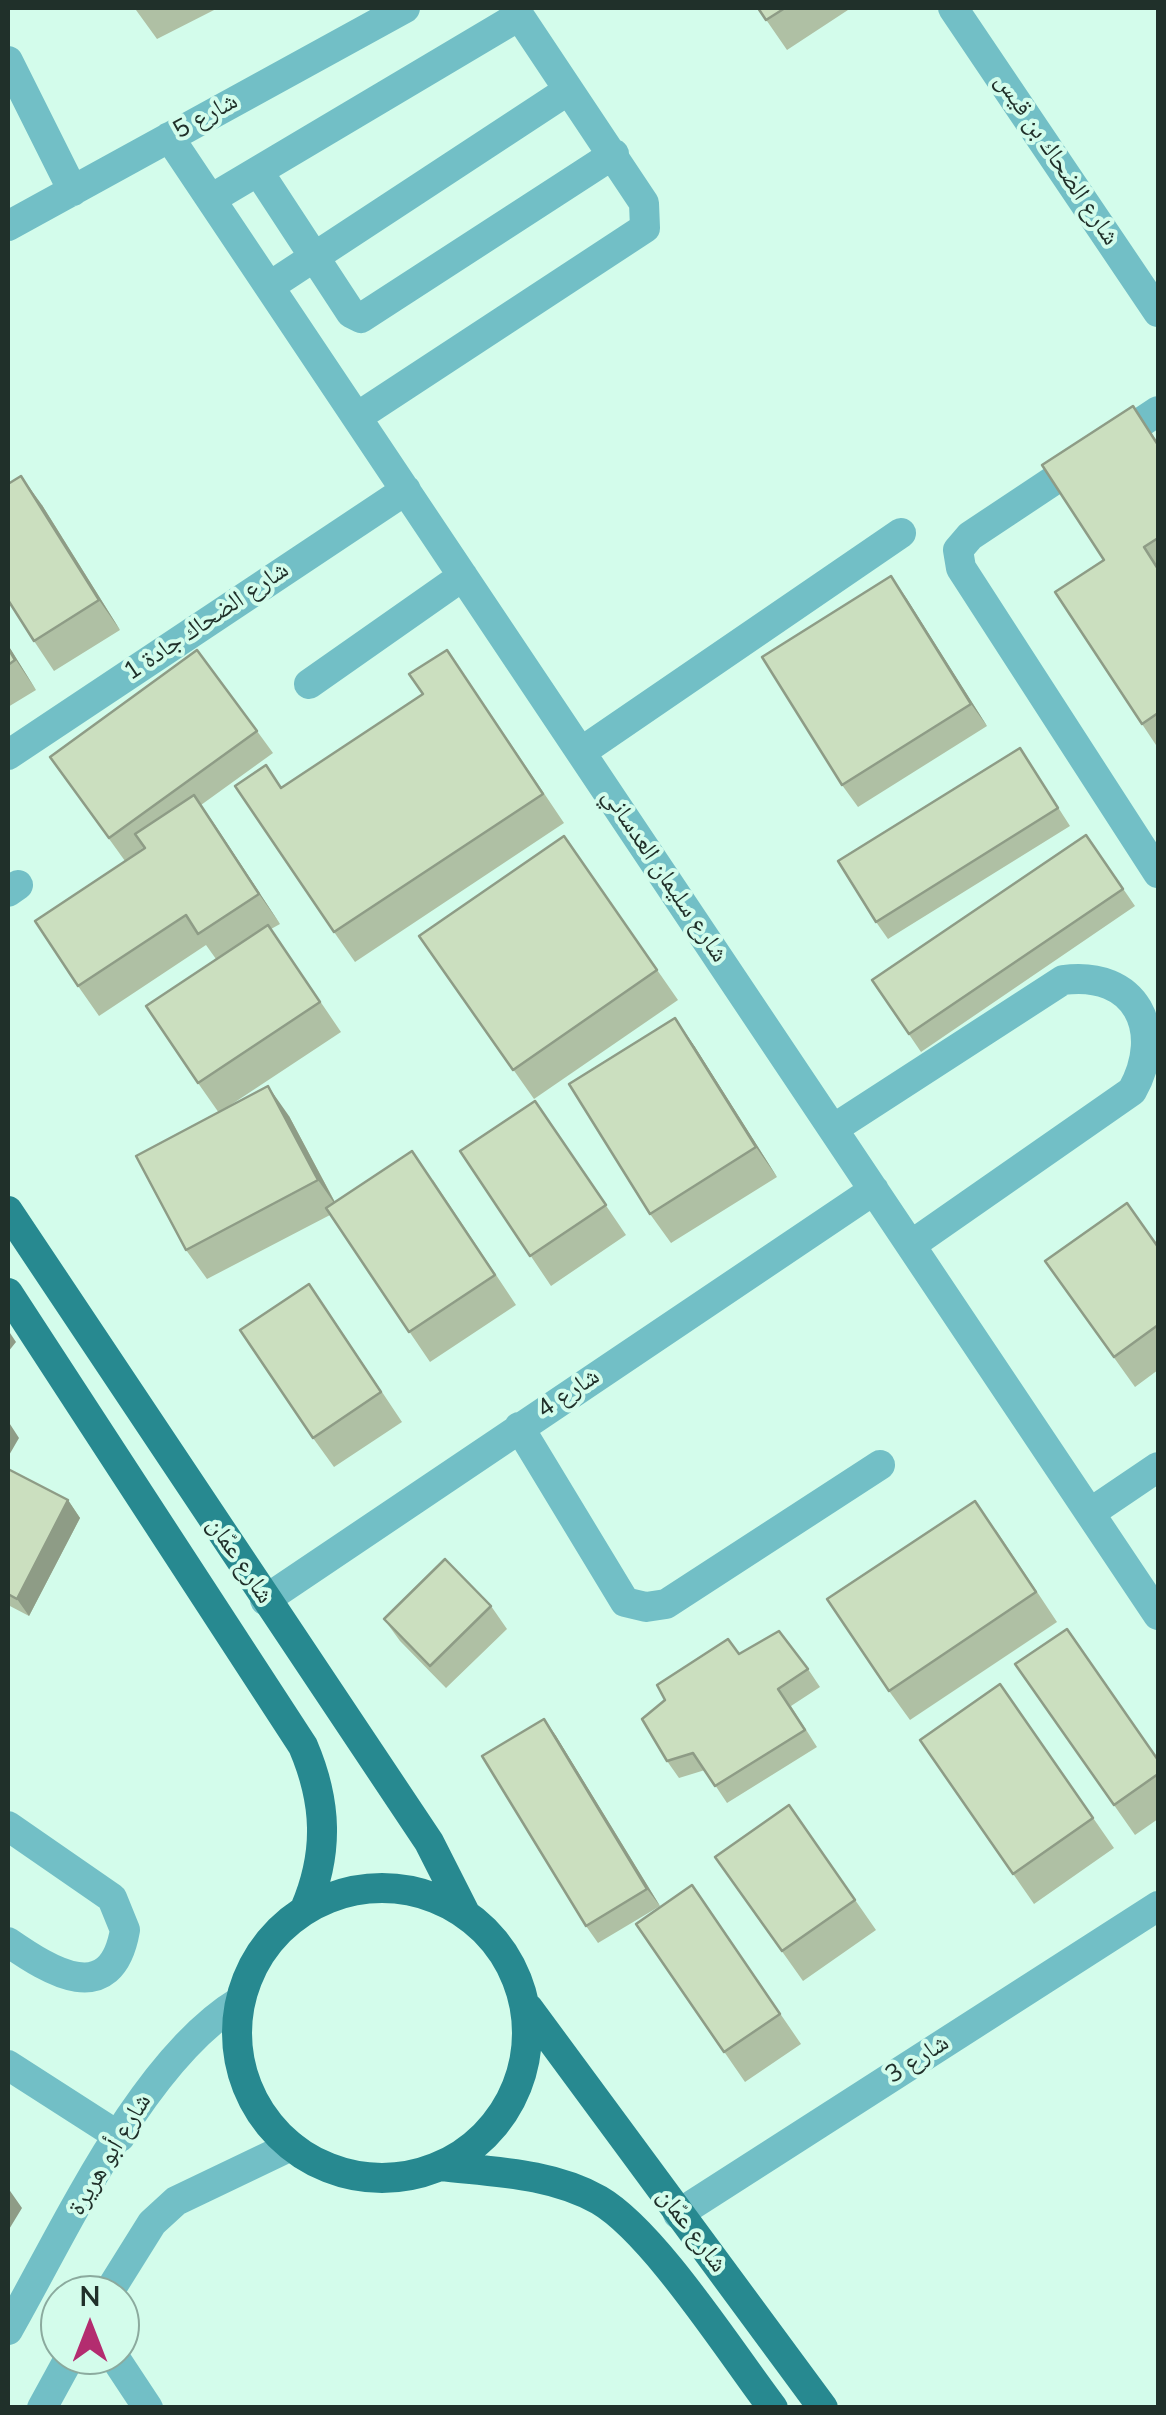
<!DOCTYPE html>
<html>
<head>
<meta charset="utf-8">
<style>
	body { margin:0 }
	#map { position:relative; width:1166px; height:2415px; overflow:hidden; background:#d3fceb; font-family:"Nunito Sans",sans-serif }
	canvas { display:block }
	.frame { position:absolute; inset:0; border:10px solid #20302a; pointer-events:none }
	.north { position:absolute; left:40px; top:2275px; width:100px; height:100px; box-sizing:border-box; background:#d3fceb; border:2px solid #8baa9e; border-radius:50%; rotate:0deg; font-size:28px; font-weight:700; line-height:40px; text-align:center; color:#20302a }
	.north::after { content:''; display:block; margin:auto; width:35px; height:45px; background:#b32c6f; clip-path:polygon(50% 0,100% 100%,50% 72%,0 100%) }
</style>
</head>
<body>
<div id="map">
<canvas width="1166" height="2415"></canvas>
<div class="frame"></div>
<div class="north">N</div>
</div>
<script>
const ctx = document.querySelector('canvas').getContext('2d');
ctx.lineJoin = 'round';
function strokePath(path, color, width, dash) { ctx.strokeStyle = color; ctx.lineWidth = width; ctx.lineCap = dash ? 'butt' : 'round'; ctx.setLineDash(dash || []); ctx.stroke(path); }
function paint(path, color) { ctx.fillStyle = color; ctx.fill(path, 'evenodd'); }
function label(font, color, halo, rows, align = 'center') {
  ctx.font = font + ' "Nunito Sans","Noto Naskh Arabic",sans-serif'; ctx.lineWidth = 8; ctx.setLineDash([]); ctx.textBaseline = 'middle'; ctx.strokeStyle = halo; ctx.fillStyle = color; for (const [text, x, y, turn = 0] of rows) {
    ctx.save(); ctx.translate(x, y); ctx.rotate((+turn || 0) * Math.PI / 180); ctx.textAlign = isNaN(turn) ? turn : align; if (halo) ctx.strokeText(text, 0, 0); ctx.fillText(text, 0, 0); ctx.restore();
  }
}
const minor = new Path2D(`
	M953,8L1158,312
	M8,61L73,191
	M169,137L1158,1615
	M258,171L351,313L361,318L614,154
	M211,199L519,16
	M8,226L405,8
	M270,286L567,91
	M1158,411L970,536L958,550L961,568L1158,873
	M357,417L645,228L644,203L514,8
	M309,684L463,576
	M581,752L901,533
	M8,755L406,490
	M8,892L18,885
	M833,1129L1063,980C1136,970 1166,1030 1132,1091L911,1245
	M519,1427L625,1602L646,1607L666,1604L880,1465
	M1090,1513L1158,1467
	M265,1600L874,1190
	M8,1826L112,1898L125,1930C111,2010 50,1971 8,1942
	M8,2065L120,2137
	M678,2214L1158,1906
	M107,2295L152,2223L176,2201L291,2146
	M8,2330C65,2230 142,2060 240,2001
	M113,2355L148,2408
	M42,2408L71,2355`);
const major = new Path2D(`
	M8,1211L429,1842L465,1913
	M8,1293L303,1746C327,1802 329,1853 305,1909
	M237 2033a145 145 0 1 1 290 0a145 145 0 1 1-290 0Z
	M528,2008L823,2408
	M441,2166C494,2172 551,2173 599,2200C654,2232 731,2353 773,2408`);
const wall = new Path2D(`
	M141,8H218L157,39L136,10Z
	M758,8H851L787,50Z
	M1133,406L1158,443V748L1142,724L1104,560Z
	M42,505L120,630L54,671L34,641Z
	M891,576L987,726L858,807L842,785Z
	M8,645L36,690L8,707Z
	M467,679L564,823L355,962L334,932L282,787Z
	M257,731L273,753L201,805L280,924L271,929L341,1032L220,1112L289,1116L335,1202L433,1180L516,1305L430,1362L330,1215L207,1279L186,1250L219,1113L198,1083L216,959L206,945L99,1016L78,986L145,848L144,847L125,861L50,757Z
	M1020,748L1070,826L888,939L876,922Z
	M1086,835L1135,906L921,1052L872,980Z
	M564,836L678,1000L534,1099L419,936Z
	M675,1018L695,1047L777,1177L671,1243L650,1214Z
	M535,1101L626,1235L551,1286L460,1151Z
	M1158,1247V1370L1135,1387L1045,1261Z
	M330,1314L402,1422L334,1467L313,1438Z
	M8,1469L68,1500L80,1518L29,1616L8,1605Z
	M996,1530L1057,1622L910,1720L889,1691Z
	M491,1606L507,1629L446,1688L400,1641L384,1619Z
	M739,1654L808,1669L820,1687L791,1706L817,1747L727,1803L705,1770L679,1778L667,1761Z
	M1015,1664L1158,1760V1819L1135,1835Z
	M1000,1684L1114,1848L1034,1904L920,1740Z
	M544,1719L556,1736L660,1906L598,1943L586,1926Z
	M789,1805L876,1930L803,1981L715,1857Z
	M692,1885L801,2044L745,2082L636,1924Z`);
const shadedWall = new Path2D(`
	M21,476L42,505L120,630L99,600Z
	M891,576L907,599L987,726L971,704Z
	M8,645L36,690L8,648Z
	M194,795L215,825L280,924L259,894Z
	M675,1018L695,1047L777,1177L756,1147Z
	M268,1086L289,1116L339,1210L318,1180Z
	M8,1330L16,1342L8,1352Z
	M8,1421L19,1438L8,1457Z
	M68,1500L80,1518L29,1616L17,1599Z
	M544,1719L556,1736L660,1906L647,1889Z
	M8,2188L22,2208L8,2231Z`);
const building = new Path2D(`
	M758,8H785L766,20Z
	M1133,406L1158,445V538L1144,547L1158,569V713L1142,724L1055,592L1104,560L1042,465Z
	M21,476L99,600L34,641L8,600V484Z
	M891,576L971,704L842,785L762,657Z
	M8,648L15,660L8,665Z
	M197,650L257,731L109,838L50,757Z
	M447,650L543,794L334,932L235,786L266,765L281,788L423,694L409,674Z
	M1020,748L1058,808L876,922L838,861Z
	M194,795L259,894L198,934L186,915L78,986L35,921L145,848L135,834Z
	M1086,835L1123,889L909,1034L872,980Z
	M564,836L657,970L513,1070L419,936Z
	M268,925L320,1002L198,1083L146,1006Z
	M675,1018L756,1147L650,1214L569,1084Z
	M268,1086L318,1180L186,1250L136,1156Z
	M535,1101L606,1205L530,1256L460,1151Z
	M412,1151L495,1275L409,1332L326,1208Z
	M1127,1203L1158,1247V1325L1114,1357L1045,1261Z
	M309,1284L381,1392L313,1438L240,1330Z
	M8,1469L68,1500L17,1599L8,1594Z
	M975,1501L1036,1592L889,1691L827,1599Z
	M445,1559L491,1606L430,1666L384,1619Z
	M1067,1629L1158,1760V1774L1114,1805L1015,1664Z
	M779,1631L808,1669L778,1689L805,1730L715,1786L693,1753L667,1761L642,1719L665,1700L657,1685L728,1639L739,1654Z
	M1000,1684L1093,1818L1013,1874L920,1740Z
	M544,1719L647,1889L586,1926L482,1756Z
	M789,1805L855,1900L782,1951L715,1857Z
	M692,1885L780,2014L724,2052L636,1924Z`);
const streetNames = [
	["شارع 5",206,117,-29],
	["شارع الضحاك بن قيس",1056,160,56],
	["شارع الضحاك جادة 1",207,622,-34],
	["شارع سليمان العدساني",664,876,56],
	["شارع 4",569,1394,-34],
	["شارع عمّان",239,1561,56],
	["شارع 3",918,2060,-33],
	["شارع أبو هريرة",111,2155,-59],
	["شارع عمّان",691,2231,53]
];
strokePath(minor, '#72bfc6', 30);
strokePath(major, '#278990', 30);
paint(wall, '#afc0a4');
paint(shadedWall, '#8e9c86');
paint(building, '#cbdfbf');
strokePath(building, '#8e9c86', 2.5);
label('25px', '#20302a', '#d3fceb', streetNames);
</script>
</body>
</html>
